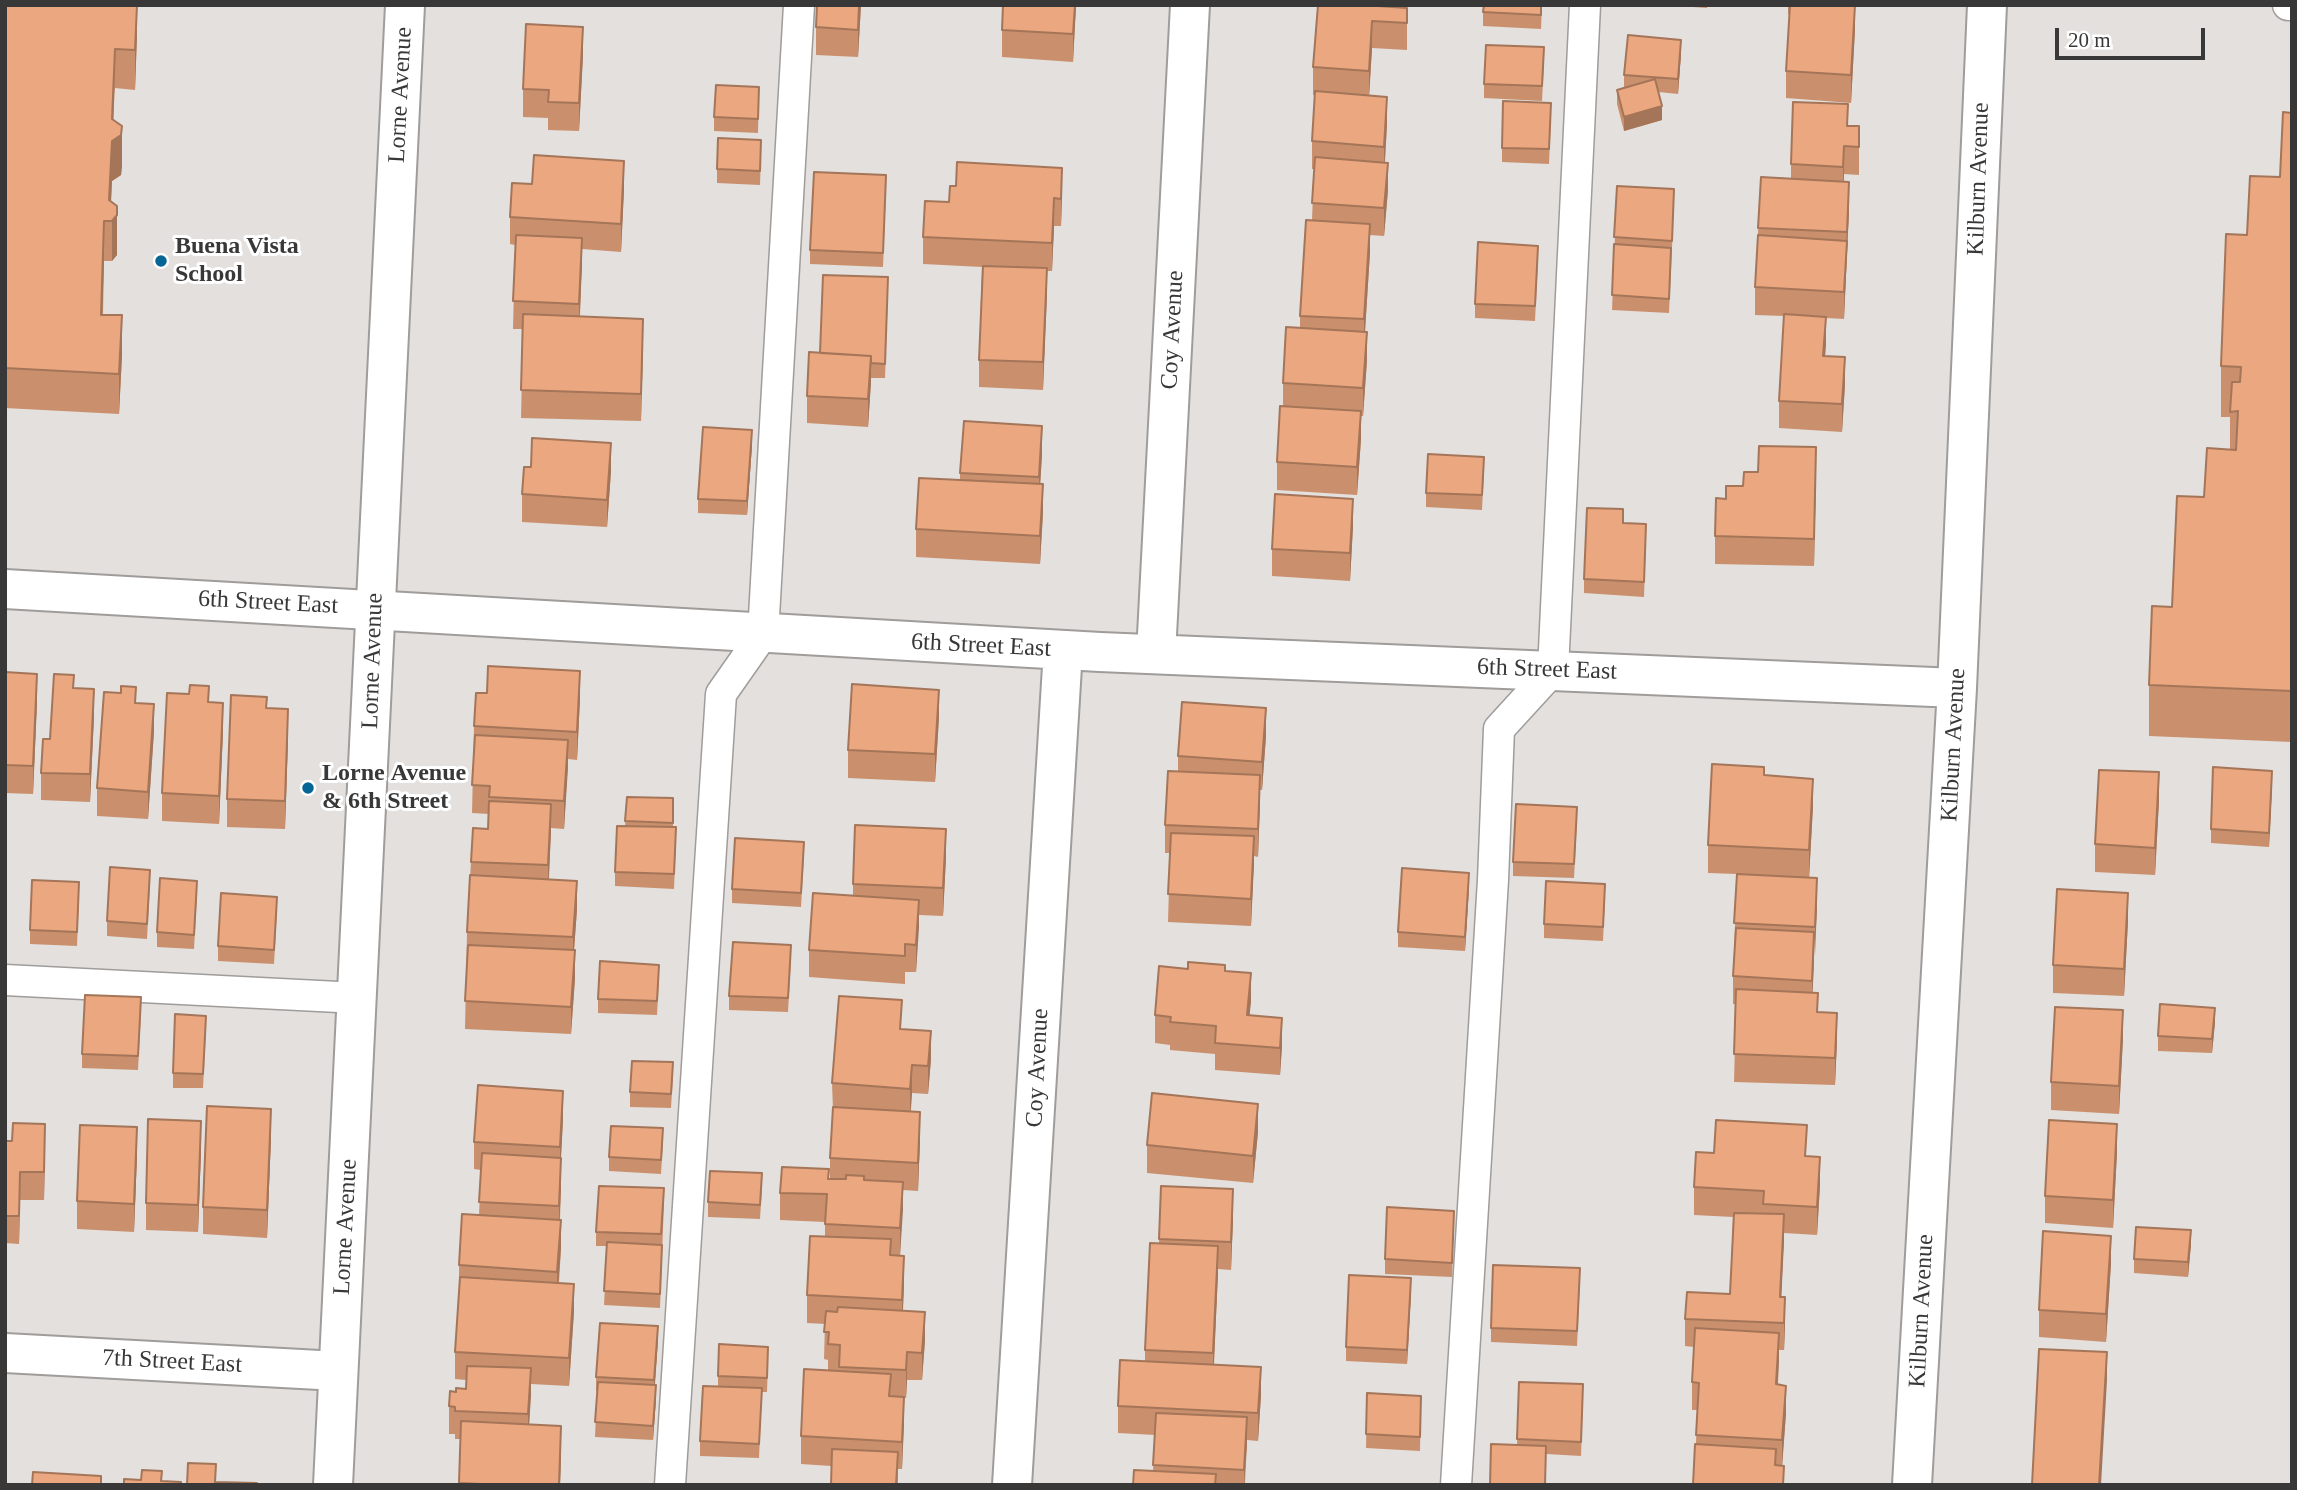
<!DOCTYPE html>
<html>
<head>
<meta charset="utf-8">
<style>
	body { margin:0 }
	#map { position:relative; width:2297px; height:1490px; overflow:hidden; background:#e3e0de; font-family:"Times New Roman",serif }
	canvas { display:block }
	.frame { position:absolute; inset:0; border:7px solid #393838; pointer-events:none }
	.scale { position:absolute; left:2055px; top:28px; width:150px; height:32px; box-sizing:border-box; border:4px solid #393838; border-top:0; padding-left:9px; font-size:21px; line-height:24px; white-space:nowrap; color:#393838; -webkit-text-stroke:5px #fff; paint-order:stroke }
</style>
</head>
<body>
<div id="map">
<canvas width="2297" height="1490"></canvas>
<div class="frame"></div>
<div class="scale">20 m</div>
</div>
<script>
const ctx = document.querySelector('canvas').getContext('2d');
ctx.lineJoin = 'round';
function strokePath(path, color, width, dash) { ctx.strokeStyle = color; ctx.lineWidth = width; ctx.lineCap = dash ? 'butt' : 'round'; ctx.setLineDash(dash || []); ctx.stroke(path); }
function paint(path, color) { ctx.fillStyle = color; ctx.fill(path, 'evenodd'); }
function label(font, color, halo, rows, align = 'center') {
  ctx.font = font + ' "Times New Roman",serif'; ctx.lineWidth = 6; ctx.setLineDash([]); ctx.textBaseline = 'middle'; ctx.strokeStyle = halo; ctx.fillStyle = color; for (const [text, x, y, turn = 0] of rows) {
    ctx.save(); ctx.translate(x, y); ctx.rotate((+turn || 0) * Math.PI / 180); ctx.textAlign = isNaN(turn) ? turn : align; if (halo) ctx.strokeText(text, 0, 0); ctx.fillText(text, 0, 0); ctx.restore();
  }
}
const service = new Path2D(`
	M2288,5H2292
	M5,980L358,998
	M670,1485L721,694L763,634L799,5
	M1456,1485L1493,880L1499,729L1553,670L1585,5`);
const minor = new Path2D(`
	M5,589L1100,652L1957,688
	M1156,654L1190,5
	M5,1353L338,1371
	M1012,1485L1063,650
	M1912,1485L1957,688L1987,5`);
const secondary = new Path2D(`
	M333,1485L405,5`);
const wall = new Path2D(`
	M5,5L137,34L135,90L115,88L113,120L122,166L121,175L112,181L111,202L117,255L112,261H104L103,315L122,355L119,414L5,408Z
	M861,5L858,57L816,55V27Z
	M1076,5L1073,62L1002,57V30Z
	M1318,5H1385V7L1407,8V50L1372,48L1369,95L1387,124L1385,162L1388,190L1384,236L1370,235V252L1365,332L1367,360L1363,416H1361V439L1357,495L1277,490V462L1283,407V383L1300,328V316L1312,220L1314,169H1312V141L1315,95H1313V67Z
	M1542,5L1541,29L1483,26V12Z
	M1663,5H1707V8Z
	M1788,5H1855V29L1851,103L1786,98V71L1790,14H1788Z
	M1681,54L1678,94L1659,92L1662,120L1624,131L1617,104V90L1624,87V75Z
	M583,55L579,131L548,130V118L523,117V89Z
	M1544,62L1542,101L1484,98V84Z
	M759,87L758,133L714,131V117Z
	M2292,113V742L2149,736V685L2204,497L2230,449V417H2221V366L2280,177Z
	M1551,117L1549,164L1502,162V148Z
	M1848,126H1859V175L1844,174V181L1849,209L1844,319L1826,318L1825,356L1845,384L1842,432L1779,428V401L1784,316L1755,315V287L1761,177L1791,179V164Z
	M761,154L760,185L717,183V169Z
	M1617,186L1674,204L1669,313L1612,310Z
	M624,189L621,252L582,249L580,316L643,346L641,421L521,418L523,329H513L515,245L510,244V217Z
	M886,189L883,267L810,264V250Z
	M1062,196L1061,226H1054L1052,271H1047L1043,390L979,387V360L982,267L923,264V237L949,202Z
	M1538,260L1535,321L1475,318V304Z
	M888,292L885,378H871L868,427L807,423V396L820,353Z
	M752,445L747,515L698,513V499Z
	M1042,454L1040,484L1043,512L1040,564L916,557V529L960,480V473Z
	M611,471L607,527L522,522V494Z
	M1484,471L1482,510L1426,507V493Z
	M1816,475L1814,566L1715,564V536L1726,499L1743,486Z
	M1623,523L1646,538L1644,597L1584,593V579Z
	M1353,526L1350,581L1272,576V549Z
	M5,672L37,702L33,794L5,793Z
	M74,688L94,716L90,802L41,800V773L50,739Z
	M580,698L577,760L568,759L564,829L551,828L549,879L577,909L574,950L575,978L571,1034L465,1029L467,932L471,862L488,829L489,814L472,813L474,726Z
	M209,702L223,731L219,824L162,821V793Z
	M136,703L154,731L148,819L97,816V788Z
	M267,708L288,737L285,829L227,827V799Z
	M939,717L935,782L848,778V750Z
	M1266,736L1262,790H1260L1258,857L1254,856L1251,926L1168,922L1170,853H1165V825L1178,771V756Z
	M1764,775L1813,806L1809,878L1817,906L1812,992L1818,1012L1837,1040L1835,1085L1734,1082L1736,1004H1733V976L1737,874L1708,873V845Z
	M2272,785L2269,847L2211,843V829Z
	M627,797L673,798V827L676,841L674,889L615,886V872L625,826Z
	M2159,800L2155,875L2095,872V844Z
	M1577,821L1574,878L1513,876V862Z
	M804,856L801,907L732,903V889Z
	M946,857L943,916L919,915L916,972H905V984L809,977V950L853,896V884Z
	M150,884L147,939L107,936V921Z
	M1469,887L1465,951L1398,947V932Z
	M197,895L194,949L157,947V932Z
	M79,897L77,946L30,944V930Z
	M1605,898L1603,941L1544,938V924Z
	M277,911L274,964L218,961V946Z
	M2128,921L2124,996L2053,993V965Z
	M791,959L788,1012L729,1010V996Z
	M1225,971L1251,1001L1249,1015L1282,1046L1280,1075L1215,1070V1054L1170,1050V1045L1155,1043V1015Z
	M659,979L657,1015L598,1013V999Z
	M141,1012L138,1070L82,1068V1054Z
	M2215,1022L2212,1053L2158,1051V1036Z
	M902,1029L931,1059L928,1094L912,1093L911,1111L920,1139L918,1191L903,1190L900,1256L904,1284L903,1311L925,1340L922,1380H907L906,1398H904L902,1469H898V1485H831V1466L801,1464V1436L828,1370V1360L824,1359L825,1324L807,1323V1295L825,1237V1222L780,1220V1193L830,1179V1158L833,1110L832,1083Z
	M206,1030L203,1088H173V1073Z
	M2123,1038L2119,1114L2051,1110V1082Z
	M673,1076L671,1108L630,1107V1092Z
	M563,1119L561,1158V1185L560,1220L561,1248L559,1283L574,1311L569,1386L531,1384L529,1424L561,1453L560,1485H459L461,1439H455V1434H449V1406L456,1392L466,1389V1380L455,1379V1352L459,1293V1265L479,1215L481,1170L474,1169V1142Z
	M1258,1132L1253,1183L1147,1173V1145Z
	M271,1137L267,1238L203,1234V1207Z
	M5,1141L45,1152L44,1200H20L19,1244L5,1243Z
	M663,1142L661,1174L609,1171V1157Z
	M201,1149L198,1232L146,1230V1203Z
	M2117,1152L2113,1228L2045,1223V1196Z
	M137,1155L134,1232L77,1229V1201Z
	M1807,1156L1820,1185L1817,1235L1784,1233L1781,1297L1785,1325L1784,1350H1779L1778,1384L1786,1413L1782,1465L1784,1485L1696,1444L1697,1410H1692V1382L1694,1347L1685,1346V1319L1730,1294L1733,1217L1694,1215V1187Z
	M1161,1186L1233,1217L1231,1270L1218,1269L1214,1365L1261,1395L1258,1441L1247,1440L1245,1485H1133L1153,1471L1155,1435L1118,1433V1406L1145,1361V1350L1159,1243Z
	M762,1187L760,1219L708,1217V1202Z
	M664,1203L660,1308L604,1305L607,1246H596V1232Z
	M1454,1225L1452,1277L1385,1274V1259Z
	M2191,1244L2188,1277L2134,1273V1259Z
	M2111,1263L2106,1342L2039,1337V1310Z
	M1580,1282L1577,1346L1491,1342V1328Z
	M1411,1293L1407,1364L1346,1361V1347Z
	M658,1340L655,1385L656,1399L653,1440L595,1437L597,1391H596V1377Z
	M768,1361L767,1392H762L759,1458L700,1456V1441L718,1386V1376Z
	M1519,1382L1583,1398L1581,1456L1546,1454L1517,1445Z
	M1367,1393L1421,1396L1420,1451L1366,1448Z`);
const shadedWall = new Path2D(`
	M137,5V34L135,90V50Z
	M859,5H861L858,57V30Z
	M1075,5H1076L1073,62V34Z
	M1855,5V29L1851,103V75Z
	M1372,21V48L1369,98V71Z
	M583,27V55L579,131V103Z
	M1681,40V54L1678,94V79Z
	M115,49L113,141L122,126V166L121,175L112,181L110,221L109,200Z
	M1387,97V124L1384,174V147Z
	M1662,106V120L1624,131V117Z
	M1844,146V174L1843,195V167Z
	M624,161V189L621,252V224Z
	M1388,163V190L1384,236V208Z
	M1062,168V196L1061,226V199Z
	M1849,182V209L1844,319V292Z
	M1054,198V226L1052,271V243Z
	M117,215V255L112,261V221Z
	M104,221V261L101,355V315Z
	M1370,224V252L1364,347V319Z
	M582,238V266L579,331V304Z
	M1047,268V296L1043,390V362Z
	M122,315V355L119,414V374Z
	M1826,317V345L1823,383V356Z
	M643,319V346L641,421V394Z
	M1367,332V360L1363,416V388Z
	M871,356V383L868,427V399Z
	M1845,357V384L1842,432V404Z
	M1361,411V439L1357,495V467Z
	M1042,426V454L1039,505V477Z
	M752,430V445L747,515V501Z
	M611,443V471L607,527V500Z
	M1816,447V475L1814,566V539Z
	M1043,484V512L1040,564V536Z
	M1353,499V526L1350,581V553Z
	M580,671V698L577,760V732Z
	M37,674V702L33,794V766Z
	M94,689V716L90,802V774Z
	M939,690V717L935,782V754Z
	M223,703V731L219,824V796Z
	M154,704V731L148,819V792Z
	M1266,708V736L1262,790V762Z
	M288,709V737L285,829V801Z
	M568,740V768L564,829V801Z
	M2272,771V785L2269,847V833Z
	M2159,772V800L2155,875V848Z
	M1260,775V803L1258,857V829Z
	M1813,779V806L1809,878V850Z
	M551,804V831L548,893V865Z
	M946,829V857L943,916V888Z
	M1254,836V864L1251,926V899Z
	M1469,873V887L1465,951V937Z
	M1817,878V906L1815,955V927Z
	M577,881V909L573,964V937Z
	M2128,893V921L2124,996V969Z
	M919,900V928L916,972V945Z
	M1814,932V960L1812,1008V981Z
	M575,950V978L571,1034V1007Z
	M1251,973V1001L1247,1043V1015Z
	M2215,1008V1022L2212,1053V1039Z
	M2123,1010V1038L2119,1114V1086Z
	M1837,1013V1040L1835,1085V1058Z
	M1282,1018V1046L1280,1075V1048Z
	M931,1031V1059L928,1094V1066Z
	M912,1065V1093L910,1116V1089Z
	M563,1091V1119L560,1175V1147Z
	M1258,1104V1132L1253,1183V1156Z
	M271,1109V1137L267,1238V1210Z
	M920,1112V1139L918,1191V1163Z
	M201,1121V1149L198,1232V1205Z
	M45,1124V1152L44,1200V1172Z
	M2117,1124V1152L2113,1228V1200Z
	M137,1127V1155L134,1232V1204Z
	M1820,1157V1185L1817,1235V1207Z
	M561,1158V1185L559,1234V1206Z
	M20,1172V1200L19,1244V1216Z
	M903,1182V1210L900,1256V1228Z
	M1233,1189V1217L1231,1270V1242Z
	M1784,1214V1242L1780,1324V1297Z
	M561,1220V1248L557,1300V1272Z
	M2191,1230V1244L2188,1277V1262Z
	M2111,1236V1263L2106,1342V1314Z
	M1218,1246V1274L1213,1381V1353Z
	M904,1256V1284L902,1328V1300Z
	M1411,1278V1293L1407,1364V1350Z
	M574,1284V1311L569,1386V1358Z
	M1785,1297V1325L1784,1350V1323Z
	M925,1312V1340L922,1380V1353Z
	M658,1326V1340L654,1394V1380Z
	M1779,1333V1361L1776,1412V1384Z
	M907,1352V1380L906,1398V1370Z
	M2107,1352V1380L2101,1485H2099Z
	M1261,1367V1395L1258,1441V1413Z
	M531,1368V1396L528,1442V1414Z
	M656,1385V1399L653,1440V1426Z
	M1786,1386V1413L1782,1468V1440Z
	M904,1397V1425L902,1469V1442Z
	M1247,1417V1445L1244,1485V1470Z
	M561,1426V1453L560,1485H559Z`);
const building = new Path2D(`
	M5,5H137L135,50L115,49L112,119L122,126L121,135L112,141L109,200L117,206V215L112,221H104L101,315H122L119,374L5,368Z
	M817,5H859L858,30L816,27Z
	M1003,5H1075L1073,34L1002,30Z
	M1318,5H1363L1407,8V23L1372,21L1369,71L1313,67Z
	M1484,5H1541V15L1483,12Z
	M1790,5H1855L1851,75L1786,71Z
	M526,24L583,27L579,103L548,102L549,90L523,89Z
	M1628,35L1681,40L1678,79L1624,75Z
	M1486,45L1544,47L1542,86L1484,84Z
	M1655,79L1662,106L1624,117L1617,90Z
	M716,85L759,87L758,119L714,117Z
	M1315,91L1387,97L1384,147L1312,141Z
	M1503,101L1551,103L1549,149L1502,148Z
	M1793,102L1848,104L1847,126H1859V147L1844,146L1843,167L1791,164Z
	M2283,112L2292,113V691L2149,685L2152,606L2172,607L2177,496L2204,497L2207,448L2236,450L2238,411L2230,412L2232,382H2240L2241,367L2221,366L2226,234L2247,235L2250,176L2280,177Z
	M718,138L761,140L760,171L717,169Z
	M534,155L624,161L621,224L510,217L512,183L532,184Z
	M1315,157L1388,163L1384,208L1312,203Z
	M957,162L1062,168L1061,199L1054,198L1052,243L923,237L925,201L949,202L950,186H956Z
	M814,172L886,175L883,253L810,250Z
	M1761,177L1849,182L1847,232L1758,228Z
	M1617,186L1674,189L1672,241L1614,237Z
	M1306,220L1370,224L1364,319L1300,316Z
	M516,235L582,238L579,304L513,301Z
	M1758,235L1847,241L1844,292L1755,287Z
	M1478,242L1538,246L1535,306L1475,304Z
	M1614,244L1671,248L1669,299L1612,295Z
	M983,266L1047,268L1043,362L979,360Z
	M823,275L888,277L885,364L871,363V356L820,353Z
	M523,314L643,319L641,394L521,390Z
	M1784,314L1826,317L1823,356L1845,357L1842,404L1779,401Z
	M1286,327L1367,332L1363,388L1283,383Z
	M809,352L871,356L868,399L807,396Z
	M1280,406L1361,411L1357,467L1277,462Z
	M964,421L1042,426L1039,477L960,473Z
	M703,427L752,430L747,501L698,499Z
	M532,438L611,443L607,500L522,494L524,467H531Z
	M1759,446L1816,447L1814,539L1715,536L1716,498L1726,499V486H1743L1744,472H1758Z
	M1428,454L1484,457L1482,495L1426,493Z
	M919,478L1043,484L1040,536L916,529Z
	M1275,494L1353,499L1350,553L1272,549Z
	M1587,508L1623,509V523L1646,524L1644,582L1584,579Z
	M488,666L580,671L577,732L474,726L476,693H487Z
	M5,672L37,674L33,766L5,765Z
	M54,674L74,675L73,688L94,689L90,774L41,773L43,739H50Z
	M852,684L939,690L935,754L848,750Z
	M190,685L209,686L208,702L223,703L219,796L162,793L167,693L189,694Z
	M121,686L136,687L135,703L154,704L148,792L97,788L104,692L121,693Z
	M231,695L267,697L266,708L288,709L285,801L227,799Z
	M1182,702L1266,708L1262,762L1178,756Z
	M475,735L568,740L564,801L489,797L490,786L472,785Z
	M1712,764L1764,767V775L1813,779L1809,850L1708,845Z
	M2213,767L2272,771L2269,833L2211,829Z
	M2099,770L2159,772L2155,848L2095,844Z
	M1168,771L1260,775L1258,829L1165,825Z
	M627,797L673,798V823L625,821Z
	M489,801L551,804L548,865L471,862L473,828L488,829Z
	M1516,804L1577,807L1574,864L1513,862Z
	M855,825L946,829L943,888L853,884Z
	M617,826L676,827L674,874L615,872Z
	M1171,833L1254,836L1251,899L1168,894Z
	M735,838L804,842L801,893L732,889Z
	M110,867L150,870L147,924L107,921Z
	M1402,868L1469,873L1465,937L1398,932Z
	M1737,874L1817,878L1815,927L1734,923Z
	M470,875L577,881L573,937L467,932Z
	M160,878L197,881L194,935L157,932Z
	M32,880L79,882L77,932L30,930Z
	M1546,881L1605,884L1603,927L1544,924Z
	M2057,889L2128,893L2124,969L2053,965Z
	M221,893L277,897L274,950L218,946Z
	M813,893L919,900L916,945L905,944V956L809,950Z
	M1736,928L1814,932L1812,981L1733,976Z
	M733,942L791,945L788,998L729,996Z
	M468,945L575,950L571,1007L465,1001Z
	M600,961L659,965L657,1001L598,999Z
	M1188,962L1225,965V971L1251,973L1247,1015L1282,1018L1280,1048L1215,1043L1216,1026L1170,1022L1171,1017L1155,1015L1159,966L1188,969Z
	M1736,989L1818,993L1817,1012L1837,1013L1835,1058L1734,1054Z
	M85,995L141,997L138,1056L82,1054Z
	M839,996L902,1000L900,1029L931,1031L928,1066L912,1065L910,1089L832,1083Z
	M2160,1004L2215,1008L2212,1039L2158,1036Z
	M2055,1007L2123,1010L2119,1086L2051,1082Z
	M175,1014L206,1016L203,1074L173,1073Z
	M632,1061L673,1062L671,1094L630,1092Z
	M478,1085L563,1091L560,1147L474,1142Z
	M1152,1093L1258,1104L1253,1156L1147,1145Z
	M207,1106L271,1109L267,1210L203,1207Z
	M833,1107L920,1112L918,1163L830,1158Z
	M148,1119L201,1121L198,1205L146,1203Z
	M1716,1120L1807,1125L1805,1156L1820,1157L1817,1207L1763,1204L1764,1191L1694,1187L1696,1152L1714,1153Z
	M2049,1120L2117,1124L2113,1200L2045,1196Z
	M13,1123L45,1124L44,1172H20L19,1216H5V1141H12Z
	M80,1125L137,1127L134,1204L77,1201Z
	M611,1126L663,1128L661,1160L609,1157Z
	M482,1153L561,1158L559,1206L479,1202Z
	M782,1167L829,1169L828,1179H846V1175L864,1176V1180L903,1182L900,1228L825,1224L827,1194L780,1193Z
	M710,1171L762,1173L760,1205L708,1202Z
	M599,1186L664,1188L661,1234L596,1232Z
	M1161,1186L1233,1189L1231,1242L1159,1239Z
	M1387,1207L1454,1211L1452,1263L1385,1259Z
	M1734,1213L1784,1214L1780,1297H1785L1784,1323L1685,1319L1687,1292L1730,1294Z
	M462,1214L561,1220L557,1272L459,1265Z
	M2136,1227L2191,1230L2188,1262L2134,1259Z
	M2043,1231L2111,1236L2106,1314L2039,1310Z
	M810,1236L891,1239L890,1255L904,1256L902,1300L807,1295Z
	M607,1242L662,1245L660,1294L604,1291Z
	M1150,1243L1218,1246L1213,1353L1145,1350Z
	M1493,1265L1580,1268L1577,1331L1491,1328Z
	M1349,1275L1411,1278L1407,1350L1346,1347Z
	M460,1277L574,1284L569,1358L455,1352Z
	M838,1307L925,1312L922,1353L907,1352L906,1370L839,1367L840,1345L828,1344L829,1332H824L826,1311L837,1312Z
	M600,1323L658,1326L654,1380L596,1377Z
	M1695,1328L1779,1333L1776,1384L1786,1386L1782,1440L1696,1435L1699,1383L1692,1382Z
	M719,1344L768,1347L767,1378L718,1376Z
	M2039,1349L2107,1352L2099,1485H2032Z
	M1120,1360L1261,1367L1258,1413L1118,1406Z
	M467,1366L531,1368L528,1414L455,1411V1407L449,1406L450,1391L456,1392V1388L466,1389Z
	M804,1369L891,1374L889,1396L904,1397L902,1442L801,1436Z
	M598,1382L656,1385L653,1426L595,1422Z
	M1519,1382L1583,1384L1581,1442L1517,1439Z
	M703,1386L762,1388L759,1444L700,1441Z
	M1367,1393L1421,1396L1420,1437L1366,1434Z
	M1156,1413L1247,1417L1244,1470L1153,1465Z
	M461,1421L561,1426L559,1485H503L459,1483Z
	M1491,1444L1546,1446L1545,1485H1490Z
	M1695,1444L1776,1449L1775,1465L1784,1466L1783,1485H1693Z
	M832,1449L898,1452L896,1485H831Z
	M188,1463L216,1464L215,1482L257,1483V1485H187Z
	M142,1470L162,1471L161,1481L181,1482V1485H124V1479L141,1480Z
	M1134,1470L1216,1474L1215,1485H1133Z
	M33,1472L101,1476V1485H32Z`);
const markers = [
	[161,261,7,"#056695"],
	[308,788,7,"#056695"]
];
const streetNames = [
	["Lorne Avenue",401,95,-87],
	["Kilburn Avenue",1979,179,-88],
	["Coy Avenue",1173,330,-87],
	["6th Street East",268,603,3],
	["6th Street East",981,646,3],
	["Lorne Avenue",373,661,-88],
	["6th Street East",1547,670,2],
	["Kilburn Avenue",1954,745,-87],
	["Coy Avenue",1038,1068,-87],
	["Lorne Avenue",346,1227,-87],
	["Kilburn Avenue",1922,1311,-87],
	["7th Street East",172,1362,3]
];
const poiNames = [
	["Buena Vista",175,247],
	["School",175,275],
	["Lorne Avenue",322,774],
	["& 6th Street",322,802]
];
strokePath(service, '#9f9c9a', 33);
strokePath(minor, '#9f9c9a', 42);
strokePath(secondary, '#9f9c9a', 42);
strokePath(service, '#fff', 30);
strokePath(minor, '#fff', 38);
strokePath(secondary, '#fff', 38);
paint(wall, '#ca906d');
paint(shadedWall, '#a47559');
paint(building, '#eba77f');
strokePath(building, '#a47559', 2);
for (const [x, y, r, color] of markers) { const dot = new Path2D(); dot.arc(x, y, r, 0, 2 * Math.PI); ctx.fillStyle = color; ctx.fill(dot); strokePath(dot, '#fff', 2.5); }
label('24px', '#393838', '#fff', streetNames);
label('bold 24px', '#393838', '#fff', poiNames, 'left');
</script>
</body>
</html>
